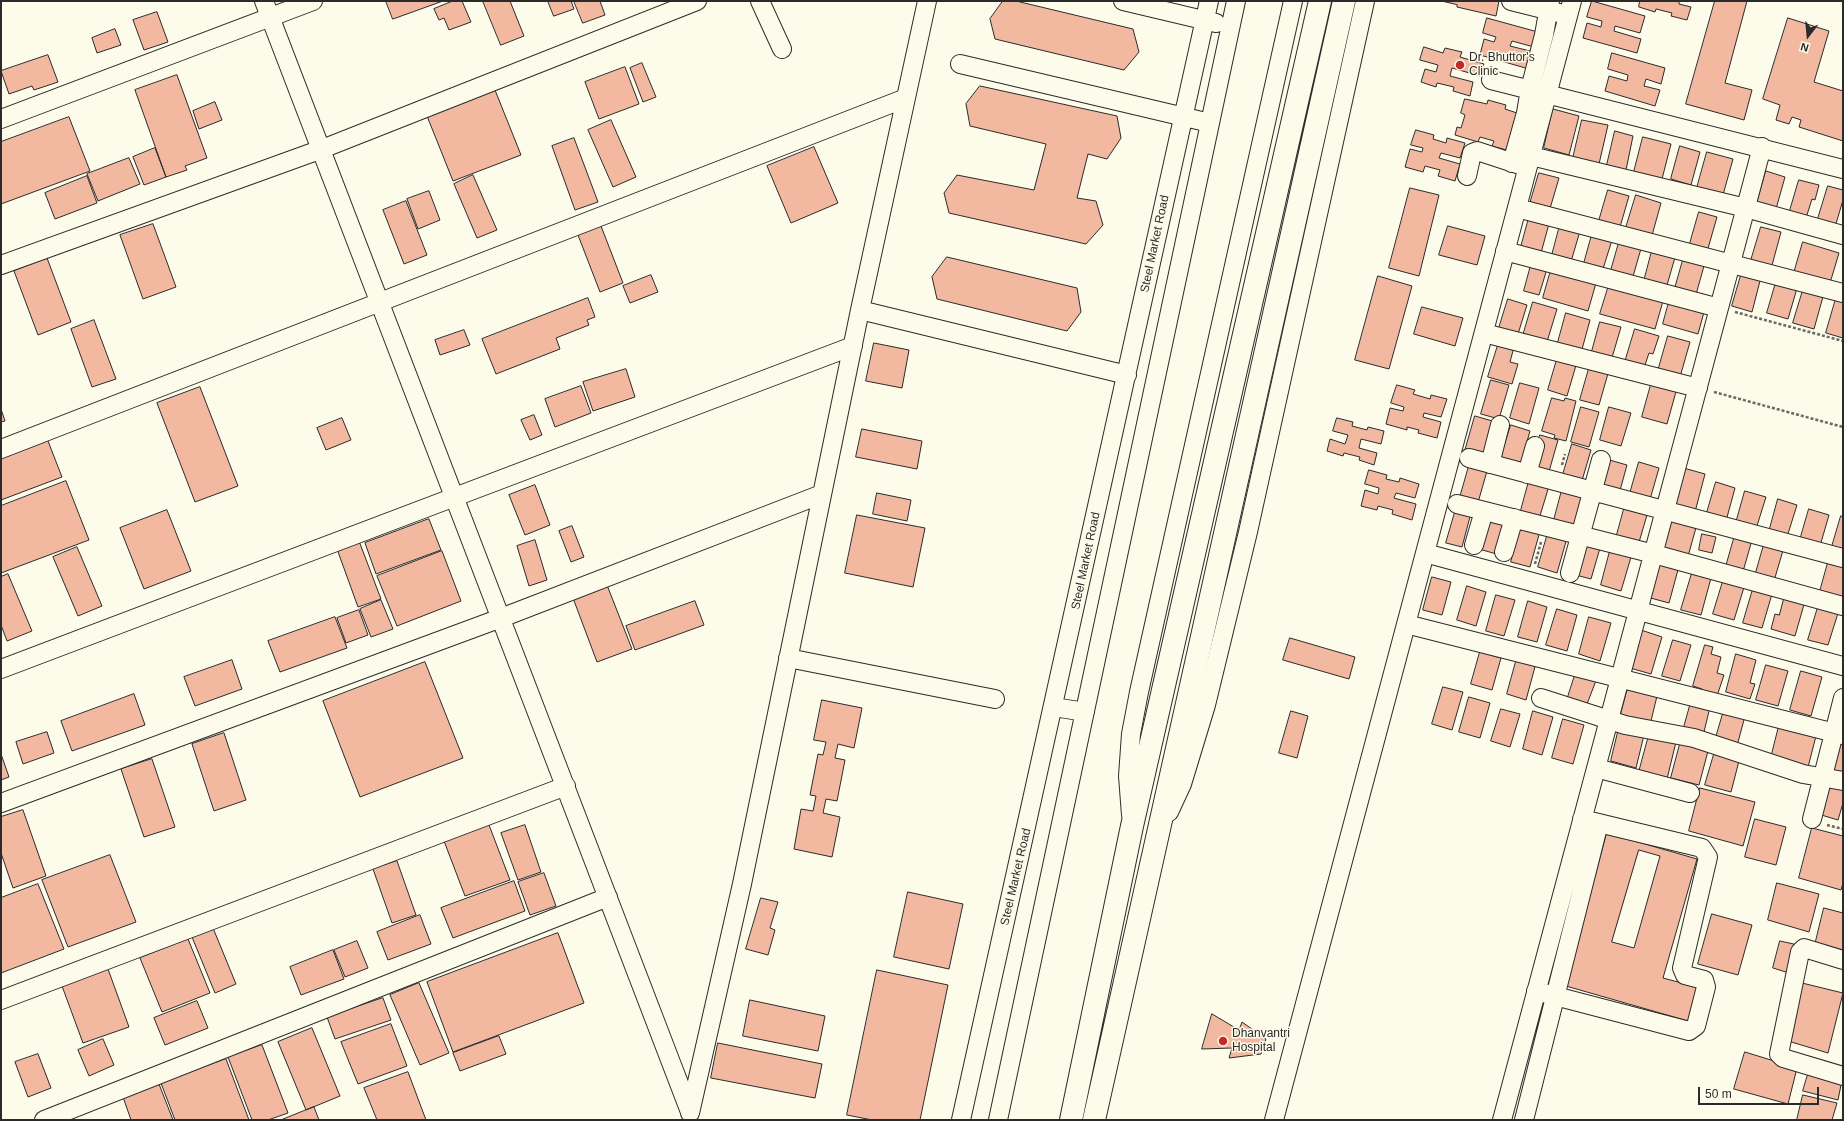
<!DOCTYPE html>
<html>
<head>
<meta charset="utf-8">
<style>
	body { margin:0 }
	#map { position:relative; width:1844px; height:1121px; overflow:hidden; background:#fdfbea; font-family:Arial,sans-serif }
	canvas { display:block }
	.frame { position:absolute; inset:0; border:2px solid #2b2b2b; pointer-events:none }
	.north { position:absolute; left:1788px; top:16px; width:40px; height:40px; -webkit-text-stroke:3px #fdfbea; paint-order:stroke; rotate:196deg; font-size:11px; font-weight:700; line-height:16px; text-align:center; color:#2b2b2b }
	.north::after { content:''; display:block; margin:auto; width:14px; height:18px; background:#2b2b2b; clip-path:polygon(50% 0,100% 100%,50% 72%,0 100%) }
	.scale { position:absolute; left:1698px; top:1087px; width:121px; height:18px; box-sizing:border-box; border:2px solid #2b2b2b; border-top:0; padding-left:5px; font-size:12px; line-height:14px; white-space:nowrap; color:#2b2b2b; -webkit-text-stroke:3px #fdfbea; paint-order:stroke }
</style>
</head>
<body>
<div id="map">
<canvas width="1844" height="1121"></canvas>
<div class="frame"></div>
<div class="north">N</div>
<div class="scale">50 m</div>
</div>
<script>
const ctx = document.querySelector('canvas').getContext('2d');
ctx.lineJoin = 'round';
function paint(path, color) { ctx.fillStyle = color; ctx.fill(path, 'evenodd'); }
function strokePath(path, color, width, dash) { ctx.strokeStyle = color; ctx.lineWidth = width; ctx.lineCap = dash ? 'butt' : 'round'; ctx.setLineDash(dash || []); ctx.stroke(path); }
function label(font, color, halo, rows, align = 'center') {
  ctx.font = font + ' Arial,sans-serif'; ctx.lineWidth = 3; ctx.setLineDash([]); ctx.textBaseline = 'middle'; ctx.strokeStyle = halo; ctx.fillStyle = color; for (const [text, x, y, turn = 0] of rows) {
    ctx.save(); ctx.translate(x, y); ctx.rotate((+turn || 0) * Math.PI / 180); ctx.textAlign = isNaN(turn) ? turn : align; if (halo) ctx.strokeText(text, 0, 0); ctx.fillText(text, 0, 0); ctx.restore();
  }
}
const building = new Path2D(`
	M386,1H443L393,19Z
	M453,1H462L471,22L449,30L444,18L439,20L434,9Z
	M483,1H510L524,36L501,45Z
	M548,1H571L574,9L554,16Z
	M574,1H600L605,15L583,23Z
	M1003,1H1016L1133,29L1139,52L1124,70L995,39L990,19Z
	M1442,1H1499L1496,16L1457,7V5Z
	M1592,1L1645,16L1640,33L1615,26L1614,31L1641,39L1637,53L1583,38L1587,23L1601,27L1602,21L1587,17Z
	M1640,1H1679V4L1691,7L1687,20L1671,16L1672,13L1656,9L1655,12L1639,7Z
	M1715,1H1747L1725,83L1752,90L1744,120L1686,104Z
	M157,12L168,42L144,50L133,20Z
	M1487,18L1538,32L1534,47L1512,41L1510,46L1534,52L1529,69L1480,55L1484,39L1494,42L1496,37L1483,33Z
	M1788,18L1829,31L1814,82L1843,91V141L1799,127L1801,120L1792,117L1789,124L1776,120L1780,105L1763,99Z
	M115,29L121,45L97,53L92,38Z
	M1424,47L1443,53L1445,48L1462,52L1460,57L1484,64L1480,76L1452,68L1450,76L1473,82L1470,96L1453,91L1454,87L1437,83L1436,87L1421,82L1425,69L1436,72L1438,65L1420,60Z
	M1612,53L1665,68L1661,84L1646,79L1644,86L1660,90L1655,106L1605,91L1609,76L1627,81L1628,75L1608,69Z
	M48,55L58,82L34,90L32,86L9,94L1,71Z
	M642,63L656,97L643,102L630,68Z
	M625,67L639,104L599,119L585,82Z
	M177,75L207,158L185,166L187,170L166,177L135,90Z
	M980,86L1117,116L1121,138L1107,159L1088,154L1077,198L1096,201L1103,225L1086,244L949,213L944,193L957,175L1034,190L1046,144L970,126L966,104Z
	M495,90L521,155L453,181L427,116Z
	M1465,99L1487,104L1488,100L1506,105L1505,109L1520,114L1510,151L1492,146L1494,141L1480,137L1478,142L1455,135L1457,127L1461,128L1465,115L1461,113Z
	M215,102L222,120L199,129L193,111Z
	M1553,109L1579,116L1569,155L1544,148Z
	M69,117L90,171L1,204V142Z
	M611,120L636,177L613,187L588,130Z
	M1582,120L1608,125L1599,164L1573,158Z
	M1416,130L1434,135L1433,139L1446,143L1447,138L1465,143L1460,158L1441,153L1439,158L1460,164L1455,181L1438,176L1440,170L1425,166L1423,172L1405,167L1410,149L1422,152L1423,148L1411,145Z
	M1615,131L1633,136L1626,170L1607,165Z
	M1643,137L1671,144L1662,179L1634,172Z
	M574,138L598,202L575,210L552,146Z
	M1680,146L1700,152L1691,185L1671,179Z
	M814,147L838,203L791,223L767,166Z
	M155,148L166,177L144,185L133,157Z
	M1707,152L1733,159L1723,195L1697,188Z
	M129,158L140,184L98,201L87,174Z
	M1766,171L1785,177L1776,209L1757,203Z
	M1539,173L1559,178L1549,212L1529,207Z
	M473,175L497,230L477,238L454,184Z
	M87,176L97,203L55,219L45,193Z
	M1799,180L1819,185L1815,200L1812,199L1806,218L1789,214Z
	M1828,186L1843,190V200L1835,227L1817,222Z
	M1410,188L1439,195L1419,276L1389,268Z
	M1608,190L1629,196L1620,227L1599,221Z
	M429,191L440,220L418,229L407,199Z
	M1636,195L1661,203L1651,239L1625,231Z
	M406,201L427,255L404,264L383,210Z
	M1699,212L1717,217L1707,252L1689,247Z
	M1530,214L1550,220L1541,253L1521,247Z
	M153,224L176,287L143,299L120,235Z
	M1560,225L1580,231L1570,265L1551,259Z
	M601,226L623,283L600,292L578,235Z
	M1448,226L1485,236L1477,265L1439,255Z
	M1761,227L1781,232L1771,269L1750,264Z
	M1593,231L1613,237L1602,272L1583,267Z
	M1620,239L1642,245L1632,280L1610,274Z
	M1803,242L1839,253L1830,283L1794,273Z
	M1653,247L1676,254L1665,292L1643,285Z
	M947,257L1077,288L1081,312L1067,331L937,299L932,277Z
	M47,258L71,322L38,335L14,271Z
	M1683,260L1704,266L1695,298L1674,292Z
	M1531,265L1547,269L1539,295L1524,291Z
	M1551,270L1596,283L1588,311L1543,298Z
	M1742,272L1761,277L1752,312L1732,306Z
	M651,275L658,292L630,303L623,286Z
	M1378,276L1412,286L1389,369L1355,360Z
	M1777,279L1798,285L1788,319L1767,313Z
	M1609,285L1663,301L1655,329L1600,314Z
	M1804,287L1824,293L1814,329L1793,323Z
	M1837,295L1843,297V338L1826,333Z
	M588,298L595,317L587,320L589,325L556,338L560,349L496,374L482,339Z
	M1508,299L1527,305L1518,334L1499,328Z
	M1533,302L1557,309L1546,345L1522,339Z
	M1669,302L1704,312L1698,334L1663,324Z
	M1422,307L1463,318L1455,346L1414,334Z
	M1566,313L1590,320L1581,353L1557,346Z
	M94,320L116,379L92,387L71,329Z
	M1600,322L1621,327L1611,361L1591,355Z
	M1635,329L1659,336L1653,354L1649,353L1644,368L1625,362Z
	M464,330L470,345L440,355L435,340Z
	M1668,336L1690,342L1680,377L1658,371Z
	M1499,342L1514,347L1510,362L1518,364L1512,384L1488,377Z
	M874,343L909,350L902,388L866,381Z
	M1558,356L1577,362L1567,396L1548,390Z
	M1590,365L1609,370L1599,405L1580,400Z
	M626,369L635,397L593,411L583,382Z
	M1491,380L1509,385L1499,419L1481,414Z
	M1652,381L1677,388L1667,424L1642,417Z
	M1520,383L1539,388L1529,424L1510,418Z
	M1397,385L1415,390L1413,394L1430,399L1431,395L1447,399L1441,417L1424,413L1423,417L1441,422L1437,438L1418,433L1419,430L1407,427V430L1386,424L1390,408L1403,411L1404,407L1391,403Z
	M581,386L591,413L555,427L545,399Z
	M200,387L238,486L195,502L157,403Z
	M1552,398L1564,401L1565,398L1576,401L1566,441L1554,438L1555,435L1542,431Z
	M1581,407L1599,412L1589,447L1571,442Z
	M1609,407L1631,413L1621,446L1600,440Z
	M1,409L5,421L1,422Z
	M534,415L542,435L530,440L521,420Z
	M1475,416L1496,422L1486,457L1465,451Z
	M342,418L351,440L326,450L317,428Z
	M1337,418L1353,422L1352,426L1367,430L1368,427L1384,431L1381,444L1361,439L1359,448L1377,453L1374,465L1359,460L1360,457L1344,453L1343,456L1327,451L1330,439L1345,444L1348,435L1333,431Z
	M1511,425L1530,431L1520,466L1500,460Z
	M862,429L922,441L917,469L856,457Z
	M1540,435L1558,440L1548,475L1530,469Z
	M48,441L62,477L1,500V459Z
	M1572,444L1591,450L1581,484L1562,478Z
	M1606,459L1627,465L1619,494L1597,488Z
	M1639,462L1659,468L1649,503L1629,497Z
	M1469,466L1487,471L1477,506L1459,501Z
	M1680,467L1705,474L1695,512L1670,505Z
	M1369,470L1387,475L1386,479L1399,482L1400,478L1419,484L1415,498L1396,493L1394,498L1416,504L1412,520L1392,514L1393,510L1378,506L1377,510L1361,506L1365,490L1378,494L1379,488L1365,484Z
	M66,481L89,540L1,573V506Z
	M1529,481L1549,486L1539,519L1520,514Z
	M1716,482L1735,488L1726,521L1706,516Z
	M535,485L550,525L525,535L509,495Z
	M1562,490L1583,496L1573,530L1553,524Z
	M1745,491L1766,497L1756,529L1736,523Z
	M877,493L911,500L907,521L873,514Z
	M1778,499L1797,505L1787,537L1769,532Z
	M1456,509L1471,513L1462,547L1446,543Z
	M1624,509L1647,515L1637,549L1615,542Z
	M1809,509L1829,515L1820,546L1800,540Z
	M167,510L191,571L144,589L120,528Z
	M857,515L925,528L913,587L845,573Z
	M1668,516L1697,524L1687,560L1658,552Z
	M1841,516L1843,517V553L1831,550Z
	M1488,517L1509,523L1500,555L1479,549Z
	M429,519L441,550L376,574L365,543Z
	M572,526L584,557L571,562L559,531Z
	M1521,526L1540,531L1530,567L1511,562Z
	M1548,533L1567,538L1557,573L1538,567Z
	M1702,534L1716,537L1712,553L1699,550Z
	M1735,535L1752,540L1742,575L1725,570Z
	M535,540L547,580L529,586L517,546Z
	M359,541L381,599L358,607L337,549Z
	M1765,541L1784,547L1774,581L1755,576Z
	M1581,542L1600,548L1591,579L1572,574Z
	M77,547L102,606L78,616L53,557Z
	M442,551L461,601L397,626L377,576Z
	M1610,551L1631,557L1621,591L1601,585Z
	M1829,559L1843,563V602L1819,595Z
	M1658,560L1679,566L1669,603L1647,597Z
	M1692,573L1711,578L1701,615L1681,610Z
	M8,574L32,631L7,641L1,625V577Z
	M1432,577L1451,582L1442,615L1423,610Z
	M1724,578L1745,584L1734,620L1713,614Z
	M607,585L632,649L597,662L573,598Z
	M1467,586L1486,592L1476,626L1457,620Z
	M1753,589L1772,594L1762,628L1743,623Z
	M1496,595L1515,600L1504,636L1486,631Z
	M1785,595L1805,601L1795,636L1771,629L1775,614L1779,615Z
	M381,600L393,629L371,637L360,609Z
	M695,601L704,625L635,650L626,626Z
	M1528,601L1547,607L1537,642L1518,637Z
	M1819,604L1839,610L1828,645L1808,640Z
	M1557,609L1577,615L1567,651L1546,645Z
	M359,610L368,635L346,643L337,618Z
	M335,617L347,648L280,672L268,641Z
	M1589,617L1611,623L1600,661L1579,654Z
	M1641,630L1662,637L1651,674L1630,668Z
	M1290,638L1355,657L1349,679L1283,660Z
	M1673,640L1691,645L1680,681L1662,676Z
	M1705,645L1713,647L1711,654L1721,657L1717,673L1724,675L1717,696L1702,692V689L1693,686Z
	M1480,652L1501,658L1492,690L1471,684Z
	M1736,654L1756,660L1750,683L1755,684L1750,699L1726,692Z
	M1517,658L1536,663L1526,700L1507,694Z
	M232,660L242,689L195,706L184,677Z
	M425,662L463,758L360,797L323,701Z
	M1766,665L1788,671L1778,706L1756,700Z
	M1801,671L1822,677L1811,716L1790,710Z
	M1576,672L1597,678L1587,704L1567,700Z
	M1629,684L1658,692L1649,729L1619,721Z
	M1443,687L1463,692L1452,730L1432,724Z
	M134,694L145,725L72,751L61,721Z
	M1469,697L1490,703L1480,738L1459,732Z
	M822,700L862,708L854,748L838,744L835,758L845,760L837,801L826,799L823,813L840,817L832,857L794,849L801,809L813,811L816,796L810,795L818,754L823,755L826,742L814,740Z
	M1691,702L1710,707L1703,736L1683,731Z
	M1501,709L1520,714L1510,747L1491,741Z
	M1724,710L1745,716L1737,746L1715,741Z
	M1291,711L1308,716L1297,758L1279,753Z
	M1533,711L1553,717L1542,755L1523,749Z
	M1563,719L1584,725L1573,764L1552,758Z
	M1779,726L1816,736L1807,771L1770,762Z
	M1619,728L1644,735L1636,768L1611,761Z
	M47,732L54,753L23,764L16,742Z
	M224,733L246,800L214,811L192,744Z
	M1649,735L1676,742L1667,779L1639,772Z
	M1843,736V774L1828,770Z
	M1680,744L1708,751L1699,785L1671,778Z
	M1715,751L1740,757L1731,792L1705,785Z
	M1,754L9,777L1,780Z
	M152,759L175,827L144,837L121,769Z
	M1827,780L1843,785V803L1838,820L1818,814Z
	M1700,788L1755,802L1743,846L1689,831Z
	M23,810L46,876L13,888L1,853V817Z
	M1755,819L1786,827L1776,865L1745,857Z
	M489,825L510,880L465,896L444,841Z
	M525,825L541,872L518,880L501,833Z
	M1812,828L1843,836V883L1841,890L1799,878Z
	M1607,833L1697,859L1663,978L1697,987L1688,1021L1566,986ZM1639,850L1660,856L1634,948L1612,942Z
	M110,855L136,922L68,947L42,880Z
	M397,861L416,915L392,923L373,869Z
	M544,873L556,906L530,915L518,882Z
	M514,881L525,911L453,938L441,908Z
	M1777,883L1819,894L1809,932L1768,920Z
	M38,884L64,949L1,973V898Z
	M908,892L963,904L949,969L894,957Z
	M761,898L778,902L770,928L775,930L768,955L746,949Z
	M1824,908L1843,913V953L1815,945Z
	M1712,914L1752,925L1738,975L1698,964Z
	M420,915L431,944L388,960L377,932Z
	M213,928L236,984L215,993L192,937Z
	M558,933L584,1003L453,1052L427,982Z
	M188,939L210,993L162,1012L140,958Z
	M357,941L368,968L345,977L334,950Z
	M1780,941L1798,945L1789,973L1773,968Z
	M333,950L344,979L301,995L290,967Z
	M108,969L129,1027L83,1043L62,986Z
	M877,970L948,985L920,1120H872L847,1115Z
	M419,983L449,1053L420,1065L390,995Z
	M1802,983L1843,993L1828,1053L1788,1041Z
	M383,998L391,1020L335,1039L327,1017Z
	M750,1000L825,1016L818,1051L743,1036Z
	M197,1001L208,1028L165,1045L154,1018Z
	M1212,1014L1239,1030L1242,1022L1266,1039L1261,1054L1229,1058L1232,1048L1202,1049Z
	M391,1024L407,1066L358,1084L341,1042Z
	M312,1028L340,1096L306,1110L278,1042Z
	M499,1036L506,1054L460,1071L453,1053Z
	M103,1039L114,1065L89,1076L78,1050Z
	M718,1043L822,1064L815,1098L711,1078Z
	M262,1045L288,1113L268,1120H252L228,1057Z
	M1745,1052L1797,1068L1788,1104L1734,1089Z
	M38,1054L51,1088L28,1097L15,1062Z
	M226,1059L249,1120H175L161,1083Z
	M1809,1071L1842,1080L1838,1100L1803,1091Z
	M408,1072L426,1120H377L364,1088Z
	M159,1084L173,1120H131L123,1097Z
	M1803,1095L1837,1103L1832,1120H1797Z
	M314,1107L319,1120H281Z`);
const path = new Path2D(`
	M1735,312L1843,341
	M1714,392L1843,427
	M1562,465L1565,454
	M1535,564L1541,542
	M1827,825L1843,829`);
const minor = new Path2D(`
	M264,1L690,1112
	M760,1L782,49
	M1123,1L1216,23
	M1511,1L1559,13
	M960,64L1210,123
	M1491,80L1843,169
	M1,119L313,1
	M1531,156L1746,208L1843,235
	M1512,163L1526,113L1530,89L1544,35L1550,1
	M1467,176L1472,153L1477,151L1523,166
	M1517,208L1843,293
	M1505,251L1719,308
	M1,265L322,149L697,1
	M860,310L1127,375
	M1484,333L1698,388
	M1,449L906,98
	M1469,458L1843,558
	M1490,464L1500,425
	M1527,474L1535,446
	M1457,504L1654,554L1843,606
	M1474,545L1484,511
	M1504,552L1514,518
	M1425,553L1843,666
	M1570,573L1601,460
	M1406,624L1843,735
	M788,658L995,699
	M1,669L853,346
	M1541,698L1625,725L1694,738L1803,774L1843,781
	M1054,707L1085,712
	M1596,768L1690,793
	M1,803L501,618L822,494
	M1169,812L1182,784L1206,705L1248,532L1365,1
	M1131,815L1128,776L1131,734L1139,692L1293,1
	M1812,819L1843,698
	M1843,960L1804,948L1800,952L1779,1054L1783,1058L1843,1076
	M1536,991L1689,1031L1696,1026L1706,987L1704,980L1685,975L1682,968L1708,857L1702,848L1582,819
	M1,1000L566,786
	M690,1113L742,884L860,310L927,1
	M44,1120L608,897
	M961,1120L1209,1
	M998,1120L1236,1
	M1274,1120L1572,1
	M1502,1120L1762,147
	M1524,1120L1599,823`);
const highway = new Path2D(`
	M1071,1120L1132,826L1320,1
	M1094,1120L1344,1`);
const markers = [
	[1460,65,5,"#c62828"],
	[1223,1041,5,"#c62828"]
];
const poiNames = [
	["Dr. Bhuttor's",1469,58],
	["Clinic",1469,72],
	["Dhanvantri",1232,1034],
	["Hospital",1232,1048]
];
const streetNames = [
	["Steel Market Road",1155,244,-78],
	["Steel Market Road",1086,561,-78],
	["Steel Market Road",1016,877,-77]
];
paint(building, '#f2b8a0');
strokePath(building, '#2b2b2b', 1);
strokePath(minor, '#2b2b2b', 20);
strokePath(highway, '#2b2b2b', 24);
strokePath(path, '#6a6964', 2.5, [3, 2]);
strokePath(minor, '#fdfbea', 18);
strokePath(highway, '#fdfbea', 22);
for (const [x, y, r, color] of markers) { const dot = new Path2D(); dot.arc(x, y, r, 0, 2 * Math.PI); ctx.fillStyle = color; ctx.fill(dot); strokePath(dot, '#fdfbea', 1.5); }
label('12px', '#2b2b2b', '#fdfbea', poiNames, 'left');
label('12px', '#2b2b2b', '#fdfbea', streetNames);
</script>
</body>
</html>
